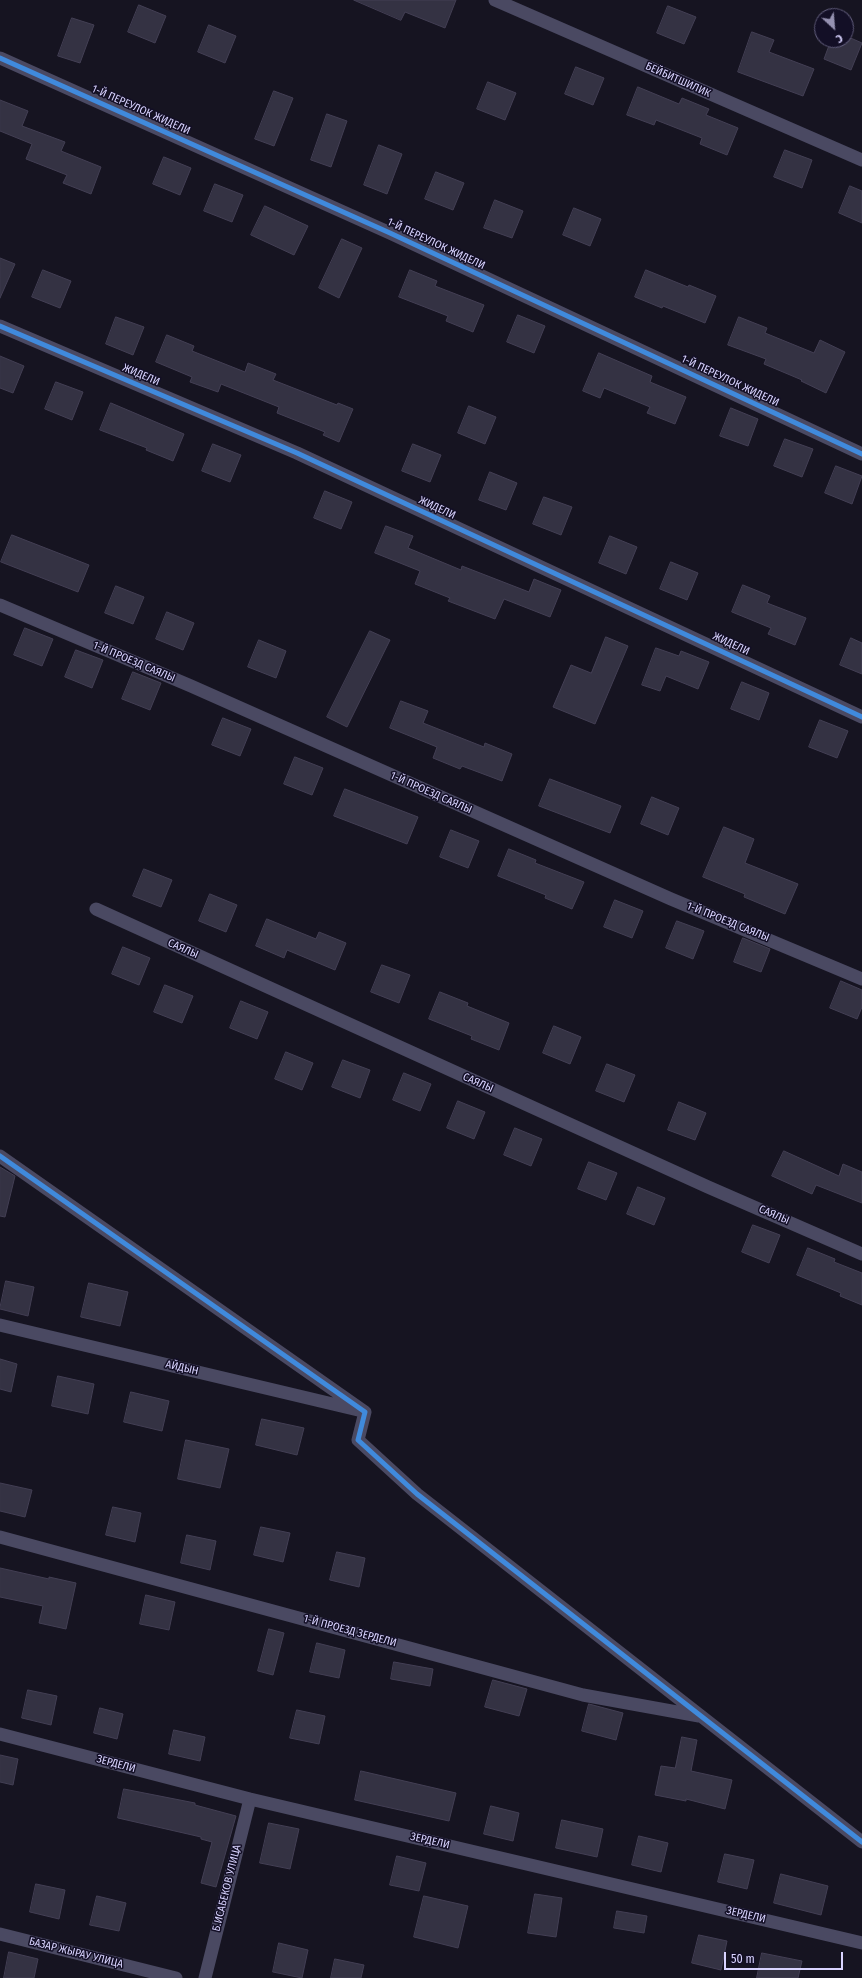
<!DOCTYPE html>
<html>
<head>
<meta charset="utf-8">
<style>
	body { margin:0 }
	#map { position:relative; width:862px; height:1978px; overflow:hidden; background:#161421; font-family:"Fira Sans Condensed",sans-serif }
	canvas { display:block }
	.north { position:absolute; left:814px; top:8px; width:40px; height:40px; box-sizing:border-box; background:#130f26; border:1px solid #625e7d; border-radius:50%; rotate:154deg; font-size:11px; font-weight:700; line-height:16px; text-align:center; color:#d9d4ff }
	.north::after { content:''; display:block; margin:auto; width:14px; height:18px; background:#9591b1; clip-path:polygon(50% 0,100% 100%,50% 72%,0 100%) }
	.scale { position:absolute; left:724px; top:1952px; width:119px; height:18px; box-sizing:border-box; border:2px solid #d9d4ff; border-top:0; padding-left:5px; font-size:12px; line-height:14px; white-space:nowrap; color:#d9d4ff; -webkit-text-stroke:3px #130f26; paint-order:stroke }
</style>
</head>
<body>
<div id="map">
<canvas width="862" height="1978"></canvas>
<div class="north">С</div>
<div class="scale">50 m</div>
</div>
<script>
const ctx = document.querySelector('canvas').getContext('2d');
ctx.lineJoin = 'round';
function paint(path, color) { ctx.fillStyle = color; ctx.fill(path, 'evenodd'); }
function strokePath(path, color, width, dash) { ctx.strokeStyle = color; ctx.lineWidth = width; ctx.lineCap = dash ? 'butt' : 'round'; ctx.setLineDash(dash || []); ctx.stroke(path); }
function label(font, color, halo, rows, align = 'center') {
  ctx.font = font + ' "Fira Sans Condensed",sans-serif'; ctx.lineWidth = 3; ctx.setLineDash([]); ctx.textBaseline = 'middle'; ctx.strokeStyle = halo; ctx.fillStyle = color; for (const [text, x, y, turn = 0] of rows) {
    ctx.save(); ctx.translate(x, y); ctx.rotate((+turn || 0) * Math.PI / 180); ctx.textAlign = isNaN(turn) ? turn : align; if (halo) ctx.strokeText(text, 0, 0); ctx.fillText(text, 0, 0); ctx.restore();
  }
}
const building = new Path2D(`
	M354,0H456L445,28L405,12L401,20Z
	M139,5L166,16L155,43L128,32Z
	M668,6L696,17L684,44L657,33Z
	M72,18L94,25L80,63L58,56Z
	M209,25L236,36L225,63L198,52Z
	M752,32L774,40L769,52L814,69L803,96L738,72Z
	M846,36L862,43L851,70L824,59L831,40H846Z
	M576,67L604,78L593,105L565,94Z
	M488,82L516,93L505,120L477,109Z
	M638,87L679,104L682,98L709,109L706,115L738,128L727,155L700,144L702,138L656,120L654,125L627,115Z
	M274,91L293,98L274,146L255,139Z
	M0,100L28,111L22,126L65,142L61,151L101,167L91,194L63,183L67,175L26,159L32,144L0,131Z
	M327,114L347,121L331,167L311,160Z
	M379,145L402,154L387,194L364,185Z
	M785,150L812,160L802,188L774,177Z
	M164,157L191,168L180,195L153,184Z
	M436,172L464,183L453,210L425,199Z
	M215,184L243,195L232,222L204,211Z
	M850,186L862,191V223L839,213Z
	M495,200L523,211L512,238L484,228Z
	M265,206L308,226L294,255L251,235Z
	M574,208L601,219L590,246L563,235Z
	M342,239L362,248L339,298L319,288Z
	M0,258L15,264L0,298Z
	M43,270L71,281L60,308L32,297Z
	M410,270L437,281L435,286L484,305L473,332L446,321L448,316L399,297Z
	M646,270L688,287L689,285L716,296L705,323L663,306L662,308L635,297Z
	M518,315L545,326L534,353L507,342Z
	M116,317L144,327L133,355L106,344Z
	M739,317L767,328L765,333L814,353L820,340L845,352L826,393L801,381L802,380L764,364L766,359L728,345Z
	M167,335L194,346L192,351L245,372L248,363L276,374L273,380L337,405L338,403L353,409L339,442L323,435L325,432L277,413L279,407L221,384L218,392L190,382L192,377L156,362Z
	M599,353L652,376L650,382L686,397L675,424L647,413L650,407L604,388L600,398L583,391Z
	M0,356L24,366L13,393L0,388Z
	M56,382L83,392L72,420L45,409Z
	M111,403L184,434L173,461L146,450L147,448L100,430Z
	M469,406L496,417L485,444L458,433Z
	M731,408L758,419L748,446L720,436Z
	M785,439L813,449L802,477L774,466Z
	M213,444L241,455L230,482L202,471Z
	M413,444L441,455L430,482L402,471Z
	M836,466L862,476L852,504L825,493Z
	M490,472L517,483L506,510L479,500Z
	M325,491L352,502L341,529L314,518Z
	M544,497L572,507L561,535L533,524Z
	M386,526L413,536L408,548L461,570L462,566L529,592L534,579L561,590L550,617L504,599L495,619L448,601L450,598L415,584L420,571L375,553Z
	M12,535L89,565L78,592L1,562Z
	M610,536L637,547L626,574L599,563Z
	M671,562L698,573L687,600L660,589Z
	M743,585L770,596L767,603L806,618L795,645L768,634L771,628L732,612Z
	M116,586L144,597L133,624L105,613Z
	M167,612L194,623L183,650L156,639Z
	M25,628L53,639L42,666L14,655Z
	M370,631L390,640L347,727L327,717Z
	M606,637L628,646L595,724L553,707L571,665L591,673Z
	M851,638L862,643V674L840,665Z
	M259,640L286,651L276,678L248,667Z
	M656,648L679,656L681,651L709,662L698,689L666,676L660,691L642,685Z
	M76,650L103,660L92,688L65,677Z
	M133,672L161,683L150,710L122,699Z
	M742,682L769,693L759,720L731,709Z
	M401,701L428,711L423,723L484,747L485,743L512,754L502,781L462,766L460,769L433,758L437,747L390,728Z
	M223,718L251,729L240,756L212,745Z
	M820,720L848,731L837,758L809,747Z
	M295,757L323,768L312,795L284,784Z
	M550,779L621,806L610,833L539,806Z
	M345,789L418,817L407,844L334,816Z
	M652,797L679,808L668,835L641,824Z
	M724,827L754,839L745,863L798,884L785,914L744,897L745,894L703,877Z
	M451,830L479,841L468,868L440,857Z
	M509,849L536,860L535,863L584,882L572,909L545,898L546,895L498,876Z
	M144,869L172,880L161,907L133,896Z
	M210,894L237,905L226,932L199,921Z
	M615,900L643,911L632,938L604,927Z
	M267,919L316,939L319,932L346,943L335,970L287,950L284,958L256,946Z
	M677,921L704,931L693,959L666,948Z
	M743,938L770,949L761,972L734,962Z
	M123,947L150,958L139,985L112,974Z
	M382,965L410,975L399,1003L371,992Z
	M841,981L862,990V1007L857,1019L830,1008Z
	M165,985L193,996L182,1023L154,1012Z
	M440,992L468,1003L467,1006L509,1023L499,1050L471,1039L472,1036L429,1019Z
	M241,1001L268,1012L257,1039L230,1028Z
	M554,1026L581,1037L570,1064L543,1053Z
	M286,1052L313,1063L302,1090L275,1079Z
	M343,1060L370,1070L360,1098L332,1087Z
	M607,1064L635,1075L624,1102L596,1091Z
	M404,1073L431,1084L420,1111L393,1100Z
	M458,1101L485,1112L474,1139L447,1128Z
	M679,1102L706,1113L695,1140L668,1130Z
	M515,1128L542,1139L531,1166L504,1155Z
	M784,1151L839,1176L843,1164L862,1172V1203L816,1185L812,1194L772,1176Z
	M589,1162L617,1173L606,1200L578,1189Z
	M0,1167L15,1176L5,1217L0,1216Z
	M638,1187L665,1198L654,1225L627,1214Z
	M753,1225L780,1235L769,1263L742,1252Z
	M808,1248L835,1259L834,1262L862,1273V1305L840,1296L841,1293L797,1275Z
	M6,1281L34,1287L28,1316L0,1309Z
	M89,1283L128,1292L120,1326L81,1317Z
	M0,1359L17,1364L11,1392L0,1389Z
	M58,1376L94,1384L88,1414L52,1406Z
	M131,1392L169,1401L162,1431L124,1422Z
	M262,1419L304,1428L297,1455L256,1445Z
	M186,1440L229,1449L220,1488L178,1479Z
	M0,1483L32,1490L25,1517L0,1511Z
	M113,1507L141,1513L135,1542L106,1535Z
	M261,1527L290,1533L283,1562L254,1555Z
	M187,1535L216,1541L210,1570L181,1563Z
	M337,1552L365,1558L359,1587L330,1580Z
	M0,1568L49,1579V1577L76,1583L66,1629L39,1623L43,1606L0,1597Z
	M146,1595L175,1602L169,1630L140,1624Z
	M269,1629L284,1633L273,1675L258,1671Z
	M317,1643L345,1650L339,1678L310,1672Z
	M394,1662L433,1669L430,1686L391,1679Z
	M493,1680L527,1689L519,1716L485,1707Z
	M28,1690L57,1696L51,1725L22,1718Z
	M589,1704L623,1713L616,1740L582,1731Z
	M100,1708L123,1714L117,1739L94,1733Z
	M297,1710L325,1716L319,1744L290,1738Z
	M174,1730L205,1737L200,1761L169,1754Z
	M682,1737L697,1740L691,1771L732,1780L725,1809L686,1799V1801L655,1795L661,1766L675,1768Z
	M0,1755L18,1759L13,1785L0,1782Z
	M361,1771L456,1793L449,1821L355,1800Z
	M124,1789L195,1803V1805L236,1816L216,1887L201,1883L212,1842L201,1839V1837L118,1818Z
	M491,1806L519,1813L513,1841L484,1834Z
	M562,1820L603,1829L597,1857L556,1848Z
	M269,1823L299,1829L290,1869L260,1863Z
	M639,1836L668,1843L661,1872L632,1865Z
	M725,1854L754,1860L747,1889L718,1882Z
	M397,1856L426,1863L419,1891L390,1885Z
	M781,1874L828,1886L821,1915L774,1903Z
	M36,1884L65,1890L59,1919L30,1912Z
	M535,1894L562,1898L556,1937L528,1933Z
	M97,1896L126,1903L119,1931L90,1925Z
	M424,1896L468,1906L458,1948L414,1937Z
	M617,1911L647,1916L644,1933L614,1928Z
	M699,1935L727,1941L721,1970L692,1963Z
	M279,1943L308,1950L302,1978L273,1972Z
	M9,1952L38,1959L34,1978H4Z
	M762,1953L802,1961L798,1978H757Z
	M335,1959L364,1965L361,1978H331Z`);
const street = new Path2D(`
	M495,0L862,160
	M0,58L390,233L862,454
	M0,326L297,453L862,717
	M0,605L191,686L671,899L862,979
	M96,909L708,1187L862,1254
	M0,1156L365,1412L358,1440L417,1494L862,1842
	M0,1325L358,1410
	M0,1537L583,1695L699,1716
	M0,1734L250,1799L862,1943
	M0,1934L176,1978
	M205,1978L250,1799`);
const cycleway = new Path2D(`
	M0,58L390,233L862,454
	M0,326L297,453L862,717
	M0,1156L365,1412L358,1440L417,1494L862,1842`);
const streetNames = [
	["БЕЙБИТШИЛИК",678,80,24],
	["1-Й ПЕРЕУЛОК ЖИДЕЛИ",141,110,24],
	["1-Й ПЕРЕУЛОК ЖИДЕЛИ",436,244,25],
	["ЖИДЕЛИ",141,375,23],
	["1-Й ПЕРЕУЛОК ЖИДЕЛИ",730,381,25],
	["ЖИДЕЛИ",437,508,25],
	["ЖИДЕЛИ",731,644,25],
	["1-Й ПРОЕЗД САЯЛЫ",134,662,23],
	["1-Й ПРОЕЗД САЯЛЫ",431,793,24],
	["1-Й ПРОЕЗД САЯЛЫ",728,922,22],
	["САЯЛЫ",183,949,24],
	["САЯЛЫ",478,1083,24],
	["САЯЛЫ",774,1215,23],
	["АЙДЫН",182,1368,13],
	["1-Й ПРОЕЗД ЗЕРДЕЛИ",350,1631,15],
	["ЗЕРДЕЛИ",116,1764,15],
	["ЗЕРДЕЛИ",430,1841,13],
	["Б.ИСАБЕКОВ УЛИЦА",227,1888,-76],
	["ЗЕРДЕЛИ",746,1915,13],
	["БАЗАР ЖЫРАУ УЛИЦА",76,1953,14]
];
paint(building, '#343243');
strokePath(building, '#433f54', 1);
strokePath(street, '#4a4962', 13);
strokePath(cycleway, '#408adc', 5);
label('11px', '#d9d4ff', '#130f26', streetNames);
</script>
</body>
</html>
